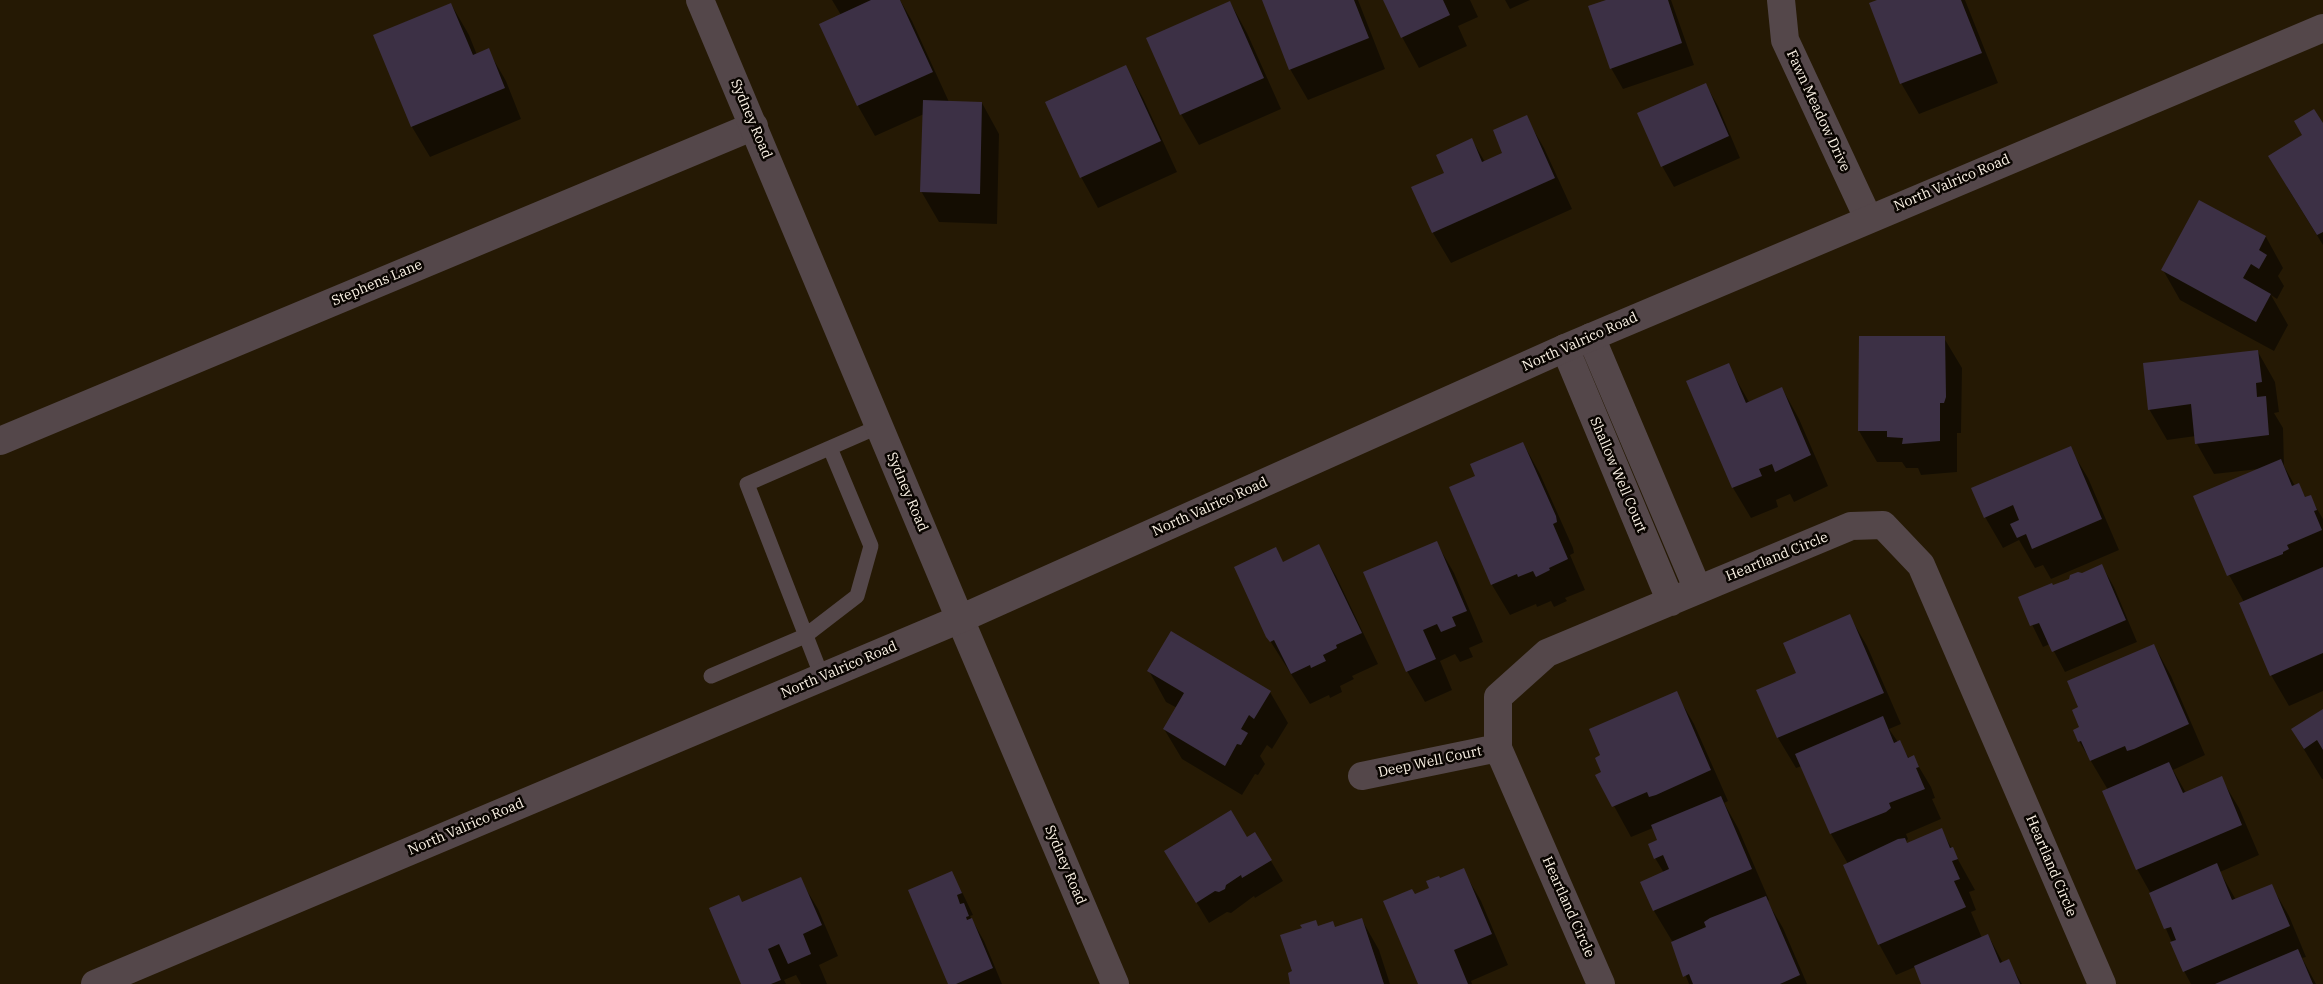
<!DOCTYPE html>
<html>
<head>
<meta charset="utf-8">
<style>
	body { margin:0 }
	canvas { display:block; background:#251904 }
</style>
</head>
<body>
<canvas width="2323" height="984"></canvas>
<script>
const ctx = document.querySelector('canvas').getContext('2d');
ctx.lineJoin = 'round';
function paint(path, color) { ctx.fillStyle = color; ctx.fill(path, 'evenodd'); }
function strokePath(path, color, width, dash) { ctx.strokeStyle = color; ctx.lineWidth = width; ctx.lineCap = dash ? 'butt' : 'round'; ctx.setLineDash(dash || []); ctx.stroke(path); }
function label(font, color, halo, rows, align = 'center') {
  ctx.font = font + ' "IBM Plex Serif",serif'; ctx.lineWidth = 5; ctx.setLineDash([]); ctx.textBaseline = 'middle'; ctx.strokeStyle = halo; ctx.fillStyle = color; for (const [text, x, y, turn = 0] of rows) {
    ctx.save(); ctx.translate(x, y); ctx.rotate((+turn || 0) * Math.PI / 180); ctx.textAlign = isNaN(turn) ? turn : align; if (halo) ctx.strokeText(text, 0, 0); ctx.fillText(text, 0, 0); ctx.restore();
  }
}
const shadow = new Path2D(`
	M832,0H900L912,21L949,102L982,103L999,134L997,224L939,222L921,191L924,114L875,136L858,106L841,15Z
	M1263,0H1358L1385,69L1308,100L1290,69Z
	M1385,0H1470L1478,17L1458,26L1467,46L1419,68L1402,37Z
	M1505,0H1530L1510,9Z
	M1609,0H1671L1694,65L1623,89L1611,68Z
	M1881,0H1965L1998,83L1919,114L1901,83Z
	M1230,2L1247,33L1281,109L1199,145L1181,114Z
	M451,4L469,35L477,55L488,50L506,81L521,119L430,157L412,127L375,36Z
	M1126,67L1143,98L1177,172L1098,208L1081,177Z
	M1706,85L1718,106L1740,158L1674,187L1662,166Z
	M1526,117L1544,148L1572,209L1451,263L1433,233L1413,188L1446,174L1472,140L1485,162L1504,153Z
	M2323,126V245L2287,187L2303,135Z
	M2200,202L2266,237L2283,268L2278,276L2284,286L2277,299L2271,295L2288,325L2274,351L2180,300L2163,270Z
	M1860,337L1944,338L1962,368L1961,433H1957V472L1921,475L1918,468H1906L1902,462H1877L1859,431Z
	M2258,352L2275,382L2279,412L2274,413L2283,428L2284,466L2295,486L2298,484L2306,498L2310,497L2323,519V691L2289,706L2271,675L2244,602L2229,575L2259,469L2214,474L2197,444L2196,436L2167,440L2149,409Z
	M1728,365L1749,402L1782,388L1799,419L1828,486L1794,502L1790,494L1776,500L1778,507L1751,518L1733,488L1688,382Z
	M1523,443L1540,474L1573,548L1574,553L1570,555L1585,590L1565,598L1567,601L1554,607L1551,601L1537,607L1536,604L1510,615L1492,585L1450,488L1477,477Z
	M2070,448L2088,478L2119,550L2051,579L2043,565L2035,568L2019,540L2003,548L1985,517Z
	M1436,542L1454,573L1483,642L1469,648L1473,657L1460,662L1455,654L1440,661L1452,690L1425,702L1407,671Z
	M1318,546L1336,576L1378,664L1352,676L1354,679L1340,686L1342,692L1330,698L1329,695L1310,704L1267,636L1275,549L1283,563Z
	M2102,566L2114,587L2137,642L2065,672L2050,644L2043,647L2019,598L2053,587Z
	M1849,615L1867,646L1901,724L1889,729L1909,758L1913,757L1931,787L1935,798L1932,799L1941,819L1906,834L1908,839L1905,842L1907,844L1941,829L1975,890L1969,892L1976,910L1971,912L1982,938L1988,935L2003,963L2008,961L2022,984H1923L1915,967L1896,975L1879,944L1848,864L1831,834L1802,766L1796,768L1778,738L1758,691L1797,674Z
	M2154,645L2171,676L2205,755L2173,770L2186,793L2221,778L2239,808L2259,855L2220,872L2236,900L2271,885L2289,916L2306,957L2302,958L2316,984H2191L2184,971L2151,894L2137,869L2108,790L2079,741V708Z
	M1149,671L1270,692L1288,723L1272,749L1267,745L1260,756L1265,764L1258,775L1255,774L1242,795L1182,759L1164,729L1177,708L1166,702Z
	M1676,693L1694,724L1728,801L1724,803L1738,828L1769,900L1767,901L1783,928L1807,984H1689L1672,941L1654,911L1642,883L1664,873L1655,858L1659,841L1653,828L1631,837L1597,775L1603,773Z
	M2323,710V779H2322L2292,730Z
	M1247,839L1271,861L1283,881L1255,898L1254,896L1231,913L1227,912L1209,923L1178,872Z
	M1463,870L1481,901L1508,965L1471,981L1472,984H1419L1415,896L1431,889L1440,880Z
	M951,873L963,894L973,915L970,916L984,941L1002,984H949Z
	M800,879L818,909L838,956L819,965L827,984H801L796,975L784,980L786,984H742V903Z
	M1362,920L1379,950L1390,984H1291L1304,929L1335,928Z`);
const building = new Path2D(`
	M871,0H900L933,72L857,106L819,24Z
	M1262,0H1354L1369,38L1289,70Z
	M1383,0H1443L1450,15L1401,38Z
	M1606,0H1668L1682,43L1610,69L1588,6Z
	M1877,0H1961L1982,53L1900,84L1869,3Z
	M1230,1L1264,78L1180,115L1146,38Z
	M451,3L473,55L489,48L505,88L411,127L373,35Z
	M1126,65L1161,141L1080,178L1045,102Z
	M1706,83L1729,136L1661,167L1637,113Z
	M923,100L982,102L980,194L920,192Z
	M2314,109L2323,123V232L2317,235L2268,156L2302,135L2294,121Z
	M1527,115L1555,178L1432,233L1411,187L1444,173L1436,155L1472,138L1482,162L1502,153L1493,130Z
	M2199,200L2266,236L2259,250L2267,255L2259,269L2251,264L2243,278L2271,294L2256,322L2161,270Z
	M1859,336H1945L1946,397L1944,403H1940V441L1902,444L1903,438L1887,437V431H1858Z
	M2258,350L2262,382L2256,383L2257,397L2266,396L2269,435L2195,444L2191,404L2148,410L2143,363Z
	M1729,363L1746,403L1782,387L1811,455L1775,472L1772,464L1759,469L1762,476L1732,488L1686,381Z
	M1523,442L1556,516L1557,522L1553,524L1568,559L1549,568L1550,570L1536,577L1533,571L1518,577L1517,574L1491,585L1449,487L1475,476L1470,464Z
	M2071,446L2102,519L2032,549L2026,534L2017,538L2010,524L2019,520L2013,505L1984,518L1971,488Z
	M2281,459L2292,486L2299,483L2305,497L2311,495L2317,510L2314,511L2322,530L2287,545L2289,549L2283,552V554L2227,576L2193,496Z
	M1437,541L1467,611L1452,617L1456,626L1441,632L1437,624L1423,630L1436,659L1406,672L1363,572Z
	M1319,544L1362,633L1336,645L1337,648L1323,655L1326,661L1311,668L1310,665L1291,674L1274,640L1270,642L1266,637L1234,567L1276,547L1283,562Z
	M2102,564L2126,620L2052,652L2039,623L2030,626L2018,597L2052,583L2053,585L2069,579L2070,575L2078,572L2082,573Z
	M2323,567V653L2270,676L2239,603Z
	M1850,614L1884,693L1777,738L1756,690L1796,673L1783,643Z
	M1171,631L1271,691L1254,719L1249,715L1241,729L1248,733L1241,745L1237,744L1225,766L1163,729L1184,693L1147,671Z
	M2154,644L2189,724L2134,749L2127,751L2125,746L2090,761L2081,741L2078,742L2073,730L2079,727L2072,710L2078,707L2067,681Z
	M1677,691L1711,770L1656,795L1649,797L1647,792L1612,807L1595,775L1601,772L1595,758L1600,755L1589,729Z
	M2323,709V750L2317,740L2304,749L2291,729Z
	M1883,716L1894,743L1900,740L1908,758L1914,755L1919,767L1916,768L1925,789L1889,803L1891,808L1886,812L1830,834L1795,754Z
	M2169,762L2183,793L2222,776L2242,825L2136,870L2102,791Z
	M1721,796L1752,869L1653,911L1640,882L1669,869L1663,855L1654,859L1648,844L1657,840L1651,825Z
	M1231,810L1247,837L1255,832L1272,860L1242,878L1241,875L1226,885L1225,889L1219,892L1215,891L1196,903L1164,851Z
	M1942,828L1950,848L1953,847L1958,859L1952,861L1960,879L1954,881L1966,907L1878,945L1843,865L1898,839L1905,838L1907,843Z
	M2217,863L2232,900L2272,884L2290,926L2183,972L2170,942L2176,940L2171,927L2164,929L2149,893Z
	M1464,868L1492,934L1454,950L1468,984H1418L1383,901L1412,889L1415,894L1429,888L1426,881L1439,876L1440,878Z
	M952,871L962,893L957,895L960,904L964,903L969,916L966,917L967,920L972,918L993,968L956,984H948L908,890Z
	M801,877L822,925L803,934L811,954L788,964L779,944L768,949L781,980L771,984H741L709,908L739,895L742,902Z
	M1766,896L1800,975L1780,984H1693L1689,974L1683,977L1671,942L1706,927L1704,922L1710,918Z
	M1362,918L1384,984H1290L1288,973L1292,971L1280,935L1302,928L1300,925L1316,920L1318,926L1333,921L1335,927Z
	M1988,934L2000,963L2009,959L2020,984H1921L1914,966Z
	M2298,949L2313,984H2215Z`);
const service = new Path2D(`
	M711,676L805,636L857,596L871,546L830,448
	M822,677L747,484L880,426`);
const minor = new Path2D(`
	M1781,0L1785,40L1868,218
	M1591,337L1698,590
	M1565,348L1671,602
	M0,441L754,126
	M960,619L1115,984
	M1362,776L1498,748
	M1601,984L1498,748V697L1547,653L1851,526L1883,525L1921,565L2102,984`);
const tertiary = new Path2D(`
	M700,0L960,619
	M95,984L960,619L1565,348L2323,28`);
const streetNames = [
	["Fawn Meadow Drive",1818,111,65],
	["Sydney Road",751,119,67],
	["North Valrico Road",1952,183,-23],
	["Stephens Lane",377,283,-23],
	["North Valrico Road",1580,342,-24],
	["Shallow Well Court",1618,475,67],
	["Sydney Road",907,492,67],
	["North Valrico Road",1210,507,-24],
	["Heartland Circle",1777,557,-22],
	["North Valrico Road",839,670,-23],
	["Deep Well Court",1430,762,-12],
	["North Valrico Road",466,827,-23],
	["Sydney Road",1065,865,67],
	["Heartland Circle",2051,866,67],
	["Heartland Circle",1568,907,66]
];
paint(shadow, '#0007');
paint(building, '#3c3045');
strokePath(service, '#54474a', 15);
strokePath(minor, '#54474a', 28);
strokePath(tertiary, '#54474a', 28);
label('14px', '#fbf2e5', '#0a0501', streetNames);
</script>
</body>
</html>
